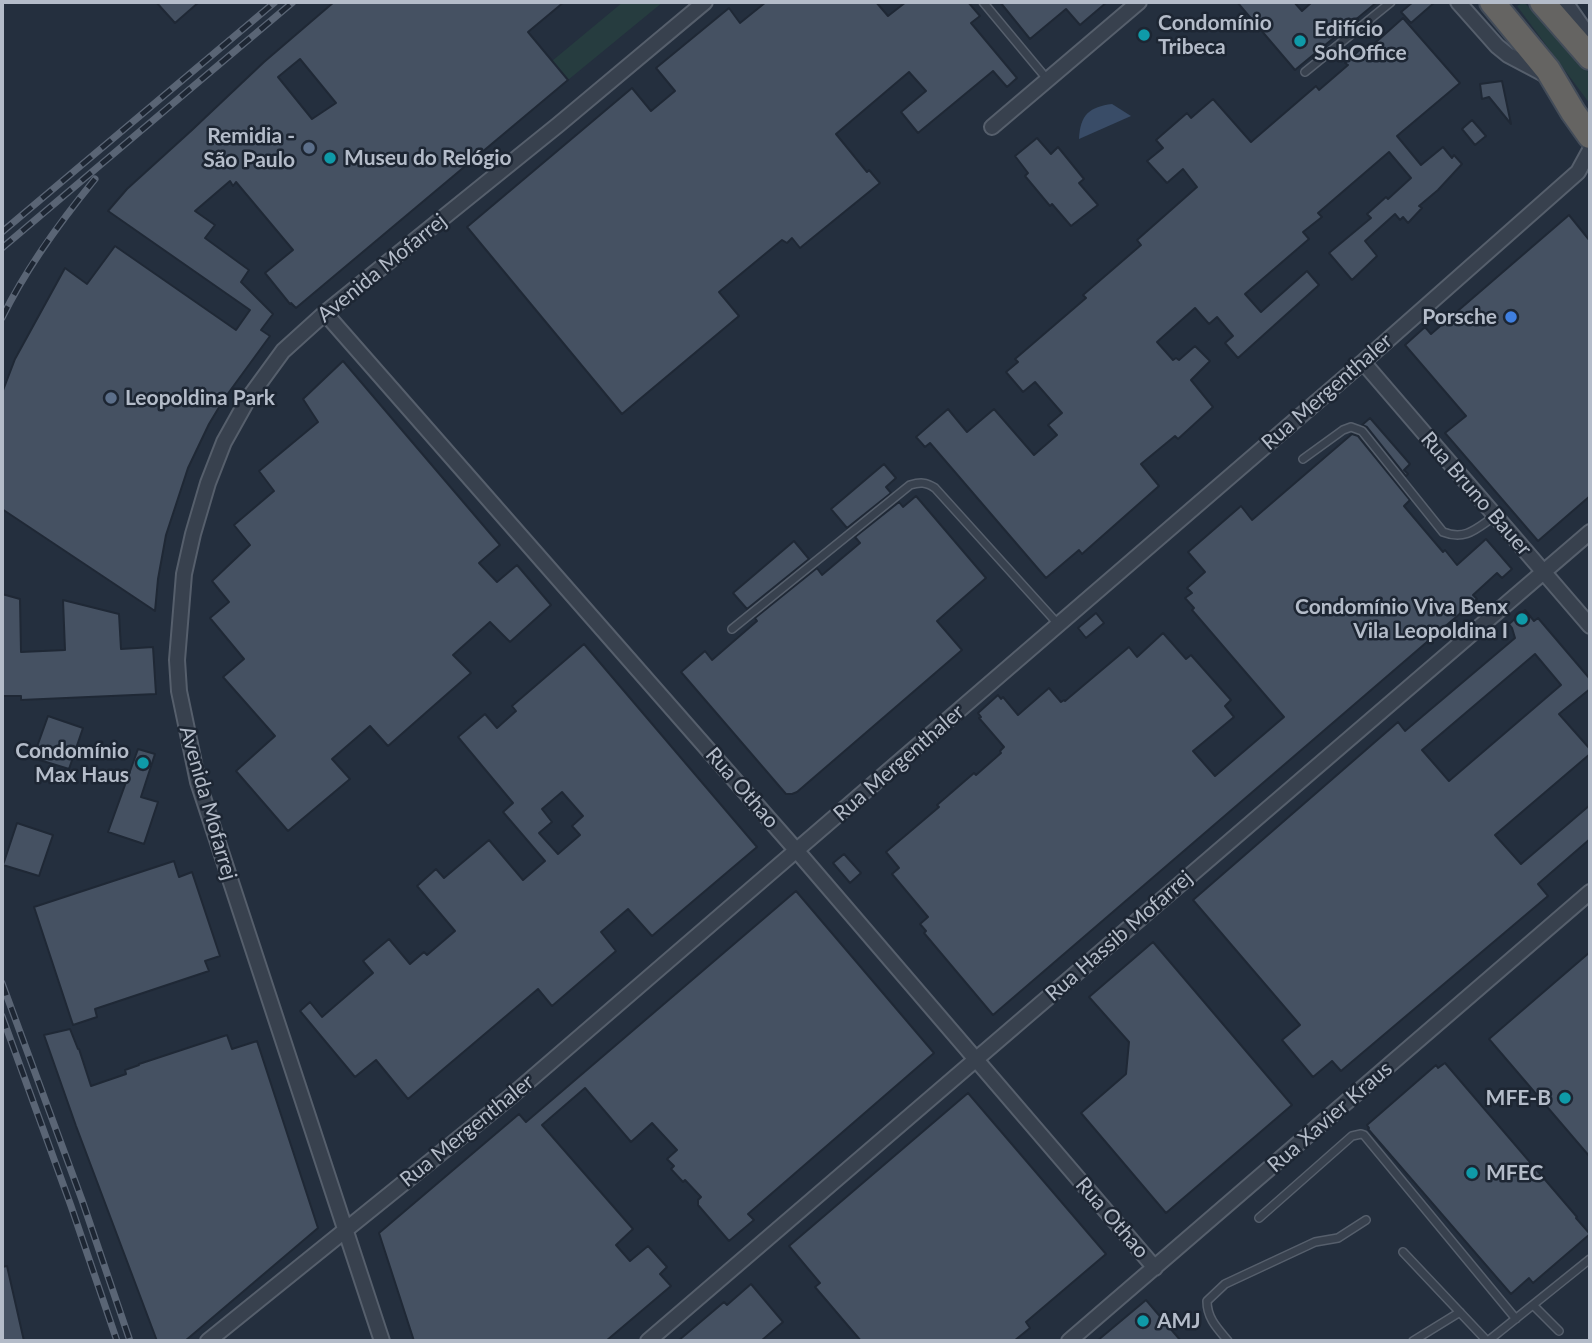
<!DOCTYPE html>
<html>
<head>
<meta charset="utf-8">
<style>
	body { margin:0 }
	#map { position:relative; width:1592px; height:1343px; overflow:hidden; background:#242f3e; font-family:Lato,sans-serif }
	canvas { display:block }
	.frame { position:absolute; inset:0; border:4px solid #b4bcc9; pointer-events:none }
</style>
</head>
<body>
<div id="map">
<canvas width="1592" height="1343"></canvas>
<div class="frame"></div>
</div>
<script>
const ctx = document.querySelector('canvas').getContext('2d');
ctx.lineJoin = 'round';
function paint(path, color) { ctx.fillStyle = color; ctx.fill(path, 'evenodd'); }
function strokePath(path, color, width, dash) { ctx.strokeStyle = color; ctx.lineWidth = width; ctx.lineCap = dash ? 'butt' : 'round'; ctx.setLineDash(dash || []); ctx.stroke(path); }
function label(font, color, halo, rows, align = 'center') {
  ctx.font = font + ' Lato,sans-serif'; ctx.lineWidth = 5; ctx.setLineDash([]); ctx.textBaseline = 'middle'; ctx.strokeStyle = halo; ctx.fillStyle = color; for (const [text, x, y, turn = 0] of rows) {
    ctx.save(); ctx.translate(x, y); ctx.rotate((+turn || 0) * Math.PI / 180); ctx.textAlign = isNaN(turn) ? turn : align; if (halo) ctx.strokeText(text, 0, 0); ctx.fillText(text, 0, 0); ctx.restore();
  }
}
const green = new Path2D(`
	M623,2H663L568,80L552,61Z
	M1524,2L1590,74V104L1517,6Z`);
const water = new Path2D(`
	M1112,104L1131,116L1079,139C1080,114 1090,107 1112,104Z`);
const building = new Path2D(`
	M156,2H199L175,23Z
	M334,2H564L528,32L568,80L296,308L291,303L290,304L265,273L293,250L236,182L233,186L230,181L195,211L215,225L205,238L249,270L241,282L273,314L261,330L270,336L224,399L209,424L188,468L166,535L158,579L155,611L2,509V393L15,359L65,268L87,284L115,246L236,330L250,310L108,211L127,189L192,130L264,62ZM300,59L336,103L312,119L278,77Z
	M766,2H876L888,16L906,2H968L980,16L971,23L1017,78L1007,87L993,71L918,133L901,112L926,91L909,72L836,134L867,172L869,170L880,183L800,248L792,238L787,243L782,240L719,292L739,316L622,414L467,227L632,88L651,111L675,91L656,68L729,8L740,23Z
	M1000,2H1107L1080,25L1066,9L1030,39Z
	M1237,2H1294L1302,11L1312,2H1377L1295,70Z
	M1413,2H1435L1411,23L1401,12Z
	M1403,18L1460,83L1397,136L1421,165L1443,147L1452,158L1454,155L1462,164L1438,190L1419,206L1422,208L1408,223L1403,217L1400,220L1395,214L1365,241L1377,256L1352,280L1329,253L1371,218L1367,214L1386,197L1388,199L1411,178L1389,152L1318,213L1322,217L1303,232L1309,239L1245,294L1261,312L1307,271L1319,285L1238,358L1225,343L1233,336L1217,317L1209,324L1195,308L1157,342L1173,360L1176,358L1179,360L1195,346L1210,361L1191,380L1213,407L1178,439L1175,436L1141,464L1159,486L1082,554L1079,550L1046,578L930,443L925,447L916,437L948,409L967,432L994,409L1034,455L1057,435L1048,425L1062,413L1035,382L1023,392L1006,372L1018,362L1015,359L1086,298L1083,295L1141,245L1137,240L1197,187L1183,169L1167,183L1147,161L1163,148L1156,140L1187,113L1191,118L1213,99L1251,142L1316,86L1319,90L1348,65L1345,63L1363,47L1366,51Z
	M1502,81L1511,124L1489,97L1482,99L1480,84Z
	M1472,120L1486,136L1475,145L1462,129Z
	M1037,138L1051,154L1058,147L1084,179L1079,183L1098,205L1071,226L1052,204L1050,206L1025,176L1028,173L1015,156Z
	M1569,215L1590,241V496L1538,541L1445,433L1466,416L1405,345L1425,327L1431,334Z
	M343,361L500,545L479,563L497,582L517,565L551,605L510,642L490,622L453,655L471,673L388,746L370,726L332,759L350,779L288,831L236,771L275,736L223,677L244,659L210,618L229,602L212,581L250,545L234,525L274,491L259,471L318,422L303,399Z
	M1370,418L1410,464L1404,470L1408,474L1406,476L1367,427L1362,425Z
	M1352,434L1358,436L1410,500L1404,506L1443,552L1445,550L1457,565L1486,539L1512,569L1502,578L1497,573L1473,595L1477,599L993,1015L924,933L926,931L920,924L928,917L892,874L899,868L886,852L939,807L937,805L974,773L976,775L1001,753L1000,751L1004,747L979,718L981,717L978,713L998,695L1001,699L1003,697L1018,715L1049,688L1061,702L1064,700L1065,701L1129,647L1137,657L1163,633L1186,659L1191,655L1231,700L1225,706L1234,717L1193,751L1215,776L1284,717L1192,610L1194,608L1185,598L1192,593L1187,588L1205,572L1188,552L1241,506L1252,520Z
	M884,464L896,478L886,487L891,493L847,528L831,509Z
	M916,496L986,578L937,621L962,650L797,792L792,794H786L681,672L705,651L712,660L757,621L755,618L817,568L822,575L860,543L855,537L899,502L903,507Z
	M794,541L809,559L747,609L733,593Z
	M2,594L20,599L21,652L65,650L63,600L119,614L121,649L153,647L156,694L21,700V696H2Z
	M1525,610L1534,621L1538,618L1590,679V689L1559,714L1590,749V754L1495,835L1521,864L1590,805V839L1538,884L1548,896L1522,918L1341,1071L1332,1061L1313,1077L1282,1040L1300,1025L1193,900L1398,722L1405,731L1515,638L1512,628L1509,624ZM1535,654L1561,685L1449,781L1422,750Z
	M1096,613L1104,623L1086,638L1078,628Z
	M584,644L757,847L652,936L628,909L601,932L616,951L552,1006L538,989L408,1099L376,1060L355,1077L300,1011L310,1002L322,1017L373,973L363,961L389,939L410,964L424,952L427,955L455,931L417,886L436,869L444,878L489,840L523,880L545,861L503,812L513,803L458,737L485,714L497,728L516,711L512,706ZM562,792L583,816L572,826L580,835L558,854L539,833L552,822L542,809Z
	M48,716L83,728L69,769L33,758Z
	M138,749L155,754L141,797L158,802L144,844L108,832Z
	M17,823L53,835L39,876L3,865Z
	M844,854L861,873L850,883L833,863Z
	M174,861L179,877L192,872L220,956L205,961L209,971L95,1009L97,1017L73,1025L34,907Z
	M796,891L934,1053L748,1214L754,1220L729,1241L698,1205V1200L701,1197L685,1180L683,1182L671,1169L674,1166L667,1159L677,1150L652,1123L631,1142L585,1088L542,1125L633,1229L616,1245L630,1261L648,1246L667,1267L660,1274L671,1286L606,1341H414L379,1233L519,1114L526,1122Z
	M1153,942L1292,1105L1166,1213L1081,1113L1126,1074L1129,1042L1089,997Z
	M1590,952V1157L1489,1039Z
	M70,1029L78,1049H79L91,1086L126,1074L125,1070L139,1065V1064L227,1035L232,1049L257,1041L318,1228L185,1341H157L76,1126L44,1035Z
	M1445,1063L1577,1217L1576,1218L1590,1234L1533,1283L1529,1278L1511,1294L1368,1129L1369,1128L1367,1125L1436,1065L1438,1068Z
	M968,1093L1106,1254L1026,1322L1030,1328L1014,1341H861L815,1287L820,1283L789,1246Z
	M7,1266L24,1341H2V1267Z
	M751,1284L783,1322L761,1341H678L724,1302L727,1305Z
	M1146,1300L1181,1341H1097Z`);
const service = new Path2D(`
	M983,2L1047,79
	M1305,72L1391,2
	M1303,459L1343,430L1351,427L1362,431L1443,532C1466,541 1477,528 1495,516
	M732,629L910,485C920,482 926,482 935,488L1058,624
	M1259,1218L1352,1136L1361,1134L1364,1135L1516,1319
	M1403,1252L1487,1341
	M1533,1305L1559,1331
	M1228,1341C1217,1328 1207,1318 1207,1301L1225,1284L1315,1242L1338,1238L1366,1220
	M1413,1341L1460,1312
	M1488,1341L1590,1259`);
const minor = new Path2D(`
	M1458,2L1497,46L1508,55L1544,74
	M1565,2L1590,38
	M992,127L1139,2
	M325,313L797,851L1155,1268
	M1363,362L1590,626
	M208,1341L509,1098L1363,362L1578,172L1590,150
	M382,1341L198,782L179,691L177,660L184,574L193,534L208,483L224,442L248,399L283,351L325,313L558,125L705,2
	M648,1341L1590,532
	M1069,1341L1590,892`);
const trunk = new Path2D(`
	M1492,2L1548,70L1573,112L1590,136
	M1542,2L1590,57`);
const rail = new Path2D(`
	M2,232L275,2
	M2,248L293,2
	M2,318C26,268 60,222 95,179
	M2,983L82,1200L130,1341
	M2,1016L71,1206L117,1341`);
const markers = [
	[1144,35,7,"#0f9aa8"],
	[1300,41,7,"#0f9aa8"],
	[309,148,7,"#5c6f8a"],
	[330,158,7,"#0f9aa8"],
	[1511,317,7,"#3f7fe0"],
	[111,398,7,"#5c6f8a"],
	[1522,619,7,"#0f9aa8"],
	[143,763,7,"#0f9aa8"],
	[1565,1098,7,"#0f9aa8"],
	[1472,1173,7,"#0f9aa8"],
	[1143,1321,7,"#0f9aa8"]
];
const poiNames = [
	["Condomínio",1158,23],
	["Tribeca",1158,47],
	["Edifício",1314,29],
	["SohOffice",1314,53],
	["Remidia -",295,136,"right"],
	["São Paulo",295,160,"right"],
	["Museu do Relógio",344,158],
	["Porsche",1497,317,"right"],
	["Leopoldina Park",125,398],
	["Condomínio Viva Benx",1508,607,"right"],
	["Vila Leopoldina I",1508,631,"right"],
	["Condomínio",129,751,"right"],
	["Max Haus",129,775,"right"],
	["MFE-B",1551,1098,"right"],
	["MFEC",1486,1173],
	["AMJ",1157,1321]
];
const streetNames = [
	["Avenida Mofarrej",382,268,-39],
	["Rua Mergenthaler",1327,392,-41],
	["Rua Bruno Bauer",1476,494,49],
	["Rua Mergenthaler",899,763,-41],
	["Rua Othao",742,788,49],
	["Avenida Mofarrej",208,803,74],
	["Rua Hassib Mofarrej",1119,936,-41],
	["Rua Xavier Kraus",1330,1117,-41],
	["Rua Mergenthaler",467,1131,-39],
	["Rua Othao",1112,1218,49]
];
paint(green, '#263c3f');
paint(water, '#394c67');
paint(building, '#455162');
strokePath(building, '#1f2835', 2);
strokePath(service, '#565f6c', 10);
strokePath(minor, '#565f6c', 18);
strokePath(trunk, '#434c59', 28);
strokePath(service, '#38414e', 7);
strokePath(minor, '#38414e', 14);
strokePath(trunk, '#656462', 24);
strokePath(rail, '#5a6575', 7);
strokePath(rail, '#1d2633', 4.5, [13]);
for (const [x, y, r, color] of markers) { const dot = new Path2D(); dot.arc(x, y, r, 0, 2 * Math.PI); ctx.fillStyle = color; ctx.fill(dot); strokePath(dot, '#1d2633', 2.5); }
label('bold 21px', '#b4bcc9', '#1d2633', poiNames, 'left');
label('21px', '#b4bcc9', '#1d2633', streetNames);
</script>
</body>
</html>
